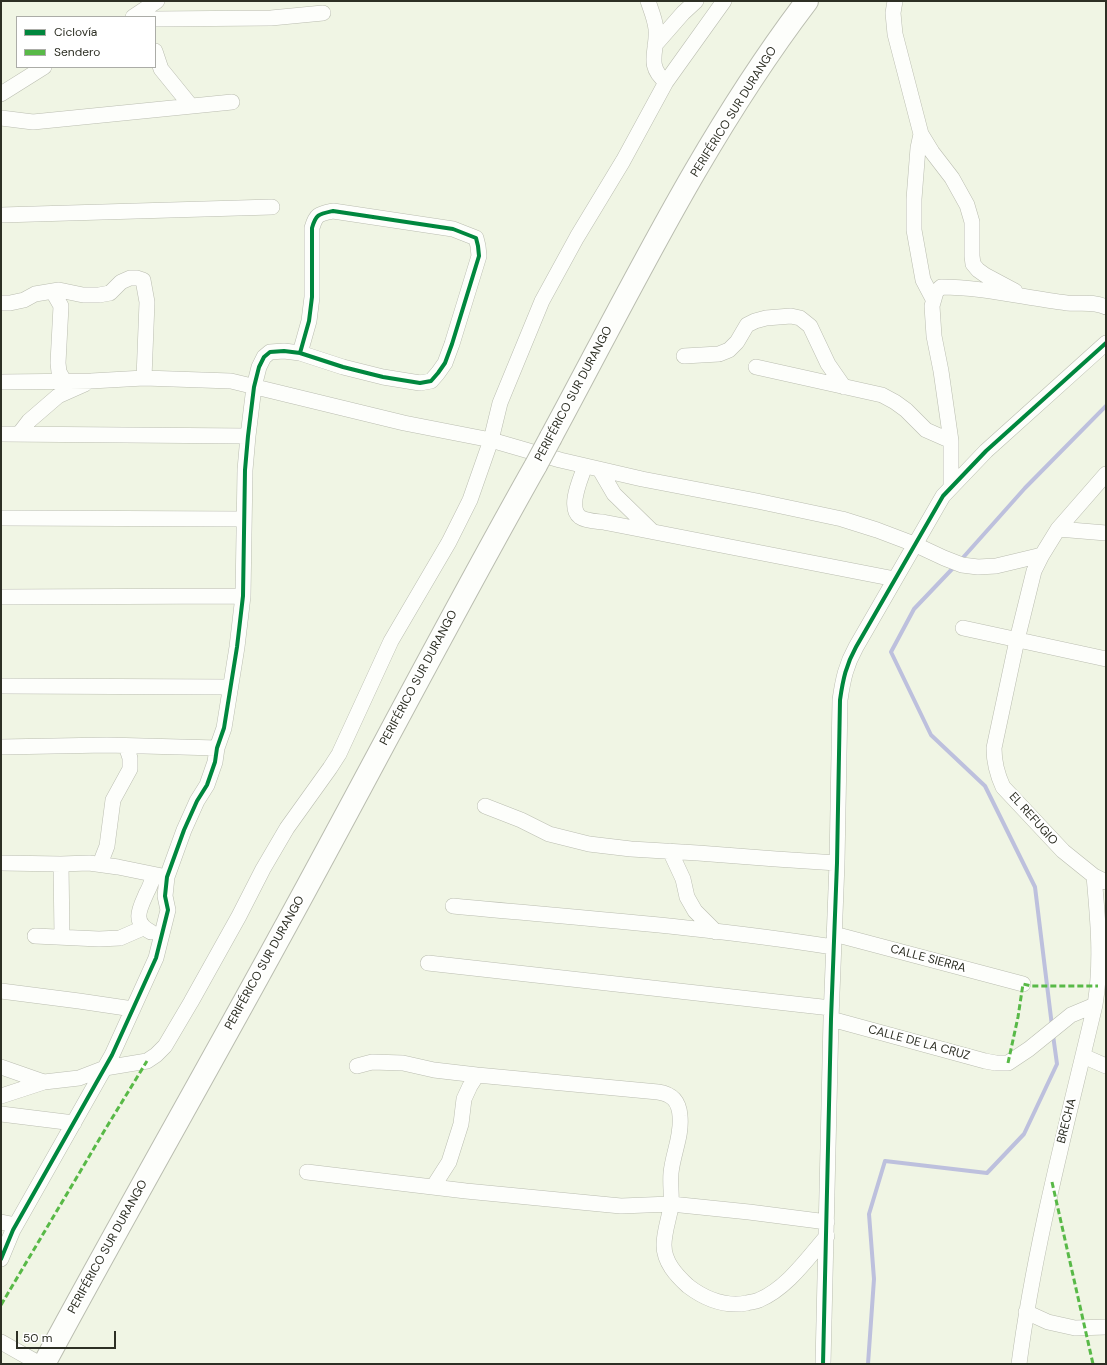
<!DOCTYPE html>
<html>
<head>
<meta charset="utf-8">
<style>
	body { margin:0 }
	#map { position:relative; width:1107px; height:1365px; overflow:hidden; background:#f0f5e4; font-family:"DM Sans",sans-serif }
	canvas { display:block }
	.frame { position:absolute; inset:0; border:2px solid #2d2f24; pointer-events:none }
	.legend { position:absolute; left:16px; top:16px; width:140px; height:52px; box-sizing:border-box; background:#fff; border:1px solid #abaca7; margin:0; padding:5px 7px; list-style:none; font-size:12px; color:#2d2f24 }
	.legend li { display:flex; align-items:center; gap:8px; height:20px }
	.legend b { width:20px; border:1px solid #abaca7 }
	.scale { position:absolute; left:16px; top:1331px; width:100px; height:18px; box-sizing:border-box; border:2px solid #2d2f24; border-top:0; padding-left:5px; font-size:12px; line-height:14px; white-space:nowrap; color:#2d2f24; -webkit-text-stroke:3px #fff; paint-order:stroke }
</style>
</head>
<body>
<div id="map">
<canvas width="1107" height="1365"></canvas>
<div class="frame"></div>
<ul class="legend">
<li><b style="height:5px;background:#00873e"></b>Ciclovía</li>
<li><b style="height:5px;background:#58b947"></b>Sendero</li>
</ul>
<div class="scale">50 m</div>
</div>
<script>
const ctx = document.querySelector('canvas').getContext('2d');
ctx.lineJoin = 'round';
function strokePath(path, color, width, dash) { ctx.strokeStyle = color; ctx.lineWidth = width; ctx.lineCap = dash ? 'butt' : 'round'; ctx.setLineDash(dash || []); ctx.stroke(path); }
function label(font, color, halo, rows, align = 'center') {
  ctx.font = font + ' "DM Sans",sans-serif'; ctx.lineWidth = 4; ctx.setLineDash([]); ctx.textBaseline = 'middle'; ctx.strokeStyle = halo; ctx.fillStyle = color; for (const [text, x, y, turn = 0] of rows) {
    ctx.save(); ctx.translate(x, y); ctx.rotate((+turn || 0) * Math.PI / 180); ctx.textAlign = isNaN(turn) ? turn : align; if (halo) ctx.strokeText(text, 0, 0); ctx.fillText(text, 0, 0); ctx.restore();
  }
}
const stream = new Path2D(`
	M960,561L1025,488L1106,406
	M955,566L914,609L891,652L931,735L985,786L1035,887L1052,1026
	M868,1364L874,1279L869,1214L885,1161L987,1173L1024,1134L1057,1064L1053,1035`);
const street = new Path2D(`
	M648,1C651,10 655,19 656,29C658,51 645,65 666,82
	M895,1L893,13L895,34L921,134L918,148L914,199V230L923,280L933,299
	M133,17L157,1
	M155,19L271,18L323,13
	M655,45L683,13L696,1
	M155,51L161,69L191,106
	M1,94L44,67
	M1,118L33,122L232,102
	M921,134L932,152L952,178L967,205L972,222V256L973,264L978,270L985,275L1015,291
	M1,215L272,207
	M53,292L61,306L58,363L59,372L64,381
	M1,303H10L24,300L35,294L59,290L83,295H99L110,293L121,282L130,278H137L143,280L147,302L144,378
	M684,356L719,354L729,350L737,342L747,325L755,321L766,318L791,316L800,318L810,326L828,364L844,387
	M756,367L882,395L895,402L906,410L926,430L951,441
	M1,382L91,381L144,378L231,381L404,423L491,440L560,460L642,479L757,501L842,519L877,530L914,544L944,558L962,565L978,567L996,566L1042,555
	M1,434L248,436
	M19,434L29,421L58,396L85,384
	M585,466C581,478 567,507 580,517C587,522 600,521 608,523L895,579
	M600,470L614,494L652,531
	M1106,474L1058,529L1042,555L1034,571L1017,640L994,748C994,762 997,774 1003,787L1063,851L1094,876L1106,882
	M951,487V441L941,371L934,336L932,306L936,292L941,287C983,287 1025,298 1067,303C1080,304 1094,301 1106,307
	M1,518L244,519
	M1058,529L1106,533
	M1,597L243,596
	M963,628L1106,659
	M1,686L230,687
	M1,747L107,745L217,748
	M485,806L521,820L549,834L589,844L631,849L698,853L776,859L837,863
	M670,851L683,879L687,897L695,911L716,932
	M1,863L61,864L89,863L118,867L167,877
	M61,864L62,937
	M100,864L107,846L113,800L130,769V758L126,746
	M453,906C580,918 708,927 833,947
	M151,932C131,922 140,908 147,892C150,887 152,880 154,875
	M834,934L1023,984
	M35,936L99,939L120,938L143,928
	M428,963L831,1008
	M1,991L79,1001L133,1009
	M831,1019L985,1061L996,1063H1008L1029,1049L1071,1015L1095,1005
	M1083,1056L1106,1066
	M357,1066L372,1062L403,1063L434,1070L477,1075L658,1092C672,1094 679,1101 680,1116C682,1136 673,1153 671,1173C670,1184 672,1195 671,1206C669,1219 664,1232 664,1245C664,1262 676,1275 688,1286C705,1299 725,1307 747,1303C750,1302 755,1302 759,1300C787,1288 807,1259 827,1236
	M1,1067L44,1082
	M1,1096L44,1082L79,1078L105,1068L147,1061L156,1055L165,1046L191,1002L239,916L263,869L287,828L330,768L339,754L391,641L449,542L470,500L491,440L500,403L542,301L577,237L623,161L666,82L724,1
	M1,1114L74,1123
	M307,1172L466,1191L621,1206L671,1204L749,1212L827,1222
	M433,1187L449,1162L461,1124L464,1099L470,1086L477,1075
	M1,1222L16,1225
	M1,1259L13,1230L112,1055L156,958L168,910L165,896L167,877L184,830L197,801L207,785L215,762L217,748L224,728L237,647L243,596L245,470L248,436L254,387L259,367L264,357L270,352L284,351L300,353L343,367L383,377L420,383L431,381L438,373L445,363L452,344L479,256L478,246L476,238L453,229L333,211C319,214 316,214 312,228V297L309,321L300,353
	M1026,1312L1048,1322L1075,1328L1106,1327
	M1,1342L40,1364
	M823,1364L831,1019L837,863L840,700C843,679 846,665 856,647L943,496L986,451L1106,343
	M1019,1364C1035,1242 1067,1124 1095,1005C1102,962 1098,920 1094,876`);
const highway = new Path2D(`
	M551,437C631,289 705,135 807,1
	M44,1364C122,1219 204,1076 283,931C368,776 449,619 536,465`);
const highwayBridge = new Path2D(`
	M536,465L551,437`);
const quiet = new Path2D(`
	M1008,1063L1018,1017L1023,984L1032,986H1098
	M1052,1182L1093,1364
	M1,1305L103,1133L147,1061`);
const cycleway = new Path2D(`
	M1,1259L13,1230L112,1055L156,958L168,910L165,896L167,877L184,830L197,801L207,785L215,762L217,748L224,728L237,647L243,596L245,470L248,436L254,387L259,367L264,357L270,352L284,351L300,353L343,367L383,377L420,383L431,381L438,373L445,363L452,344L479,256L478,246L476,238L453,229L333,211C319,214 316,214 312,228V297L309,321L300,353
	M823,1364L831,1019L837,863L840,700C843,679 846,665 856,647L943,496L986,451L1106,343`);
const streetNames = [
	["PERIFÉRICO SUR DURANGO",734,112,-58],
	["PERIFÉRICO SUR DURANGO",574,394,-62],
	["PERIFÉRICO SUR DURANGO",419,678,-62],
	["EL REFUGIO",1033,819,48],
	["CALLE SIERRA",928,959,15],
	["PERIFÉRICO SUR DURANGO",265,963,-61],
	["CALLE DE LA CRUZ",919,1043,15],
	["BRECHA",1067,1121,-76],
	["PERIFÉRICO SUR DURANGO",108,1247,-61]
];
strokePath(stream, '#bdc0dd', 4);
strokePath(street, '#babdb0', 16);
strokePath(highway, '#babdb0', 24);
strokePath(street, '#fdfefb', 15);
strokePath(highway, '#fdfefb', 22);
strokePath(highwayBridge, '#babdb0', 24, []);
strokePath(highwayBridge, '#fdfefb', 22);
strokePath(quiet, '#58b947', 3, [6, 3]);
strokePath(cycleway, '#00873e', 4);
label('12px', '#2d2f24', '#fff', streetNames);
</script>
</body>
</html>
